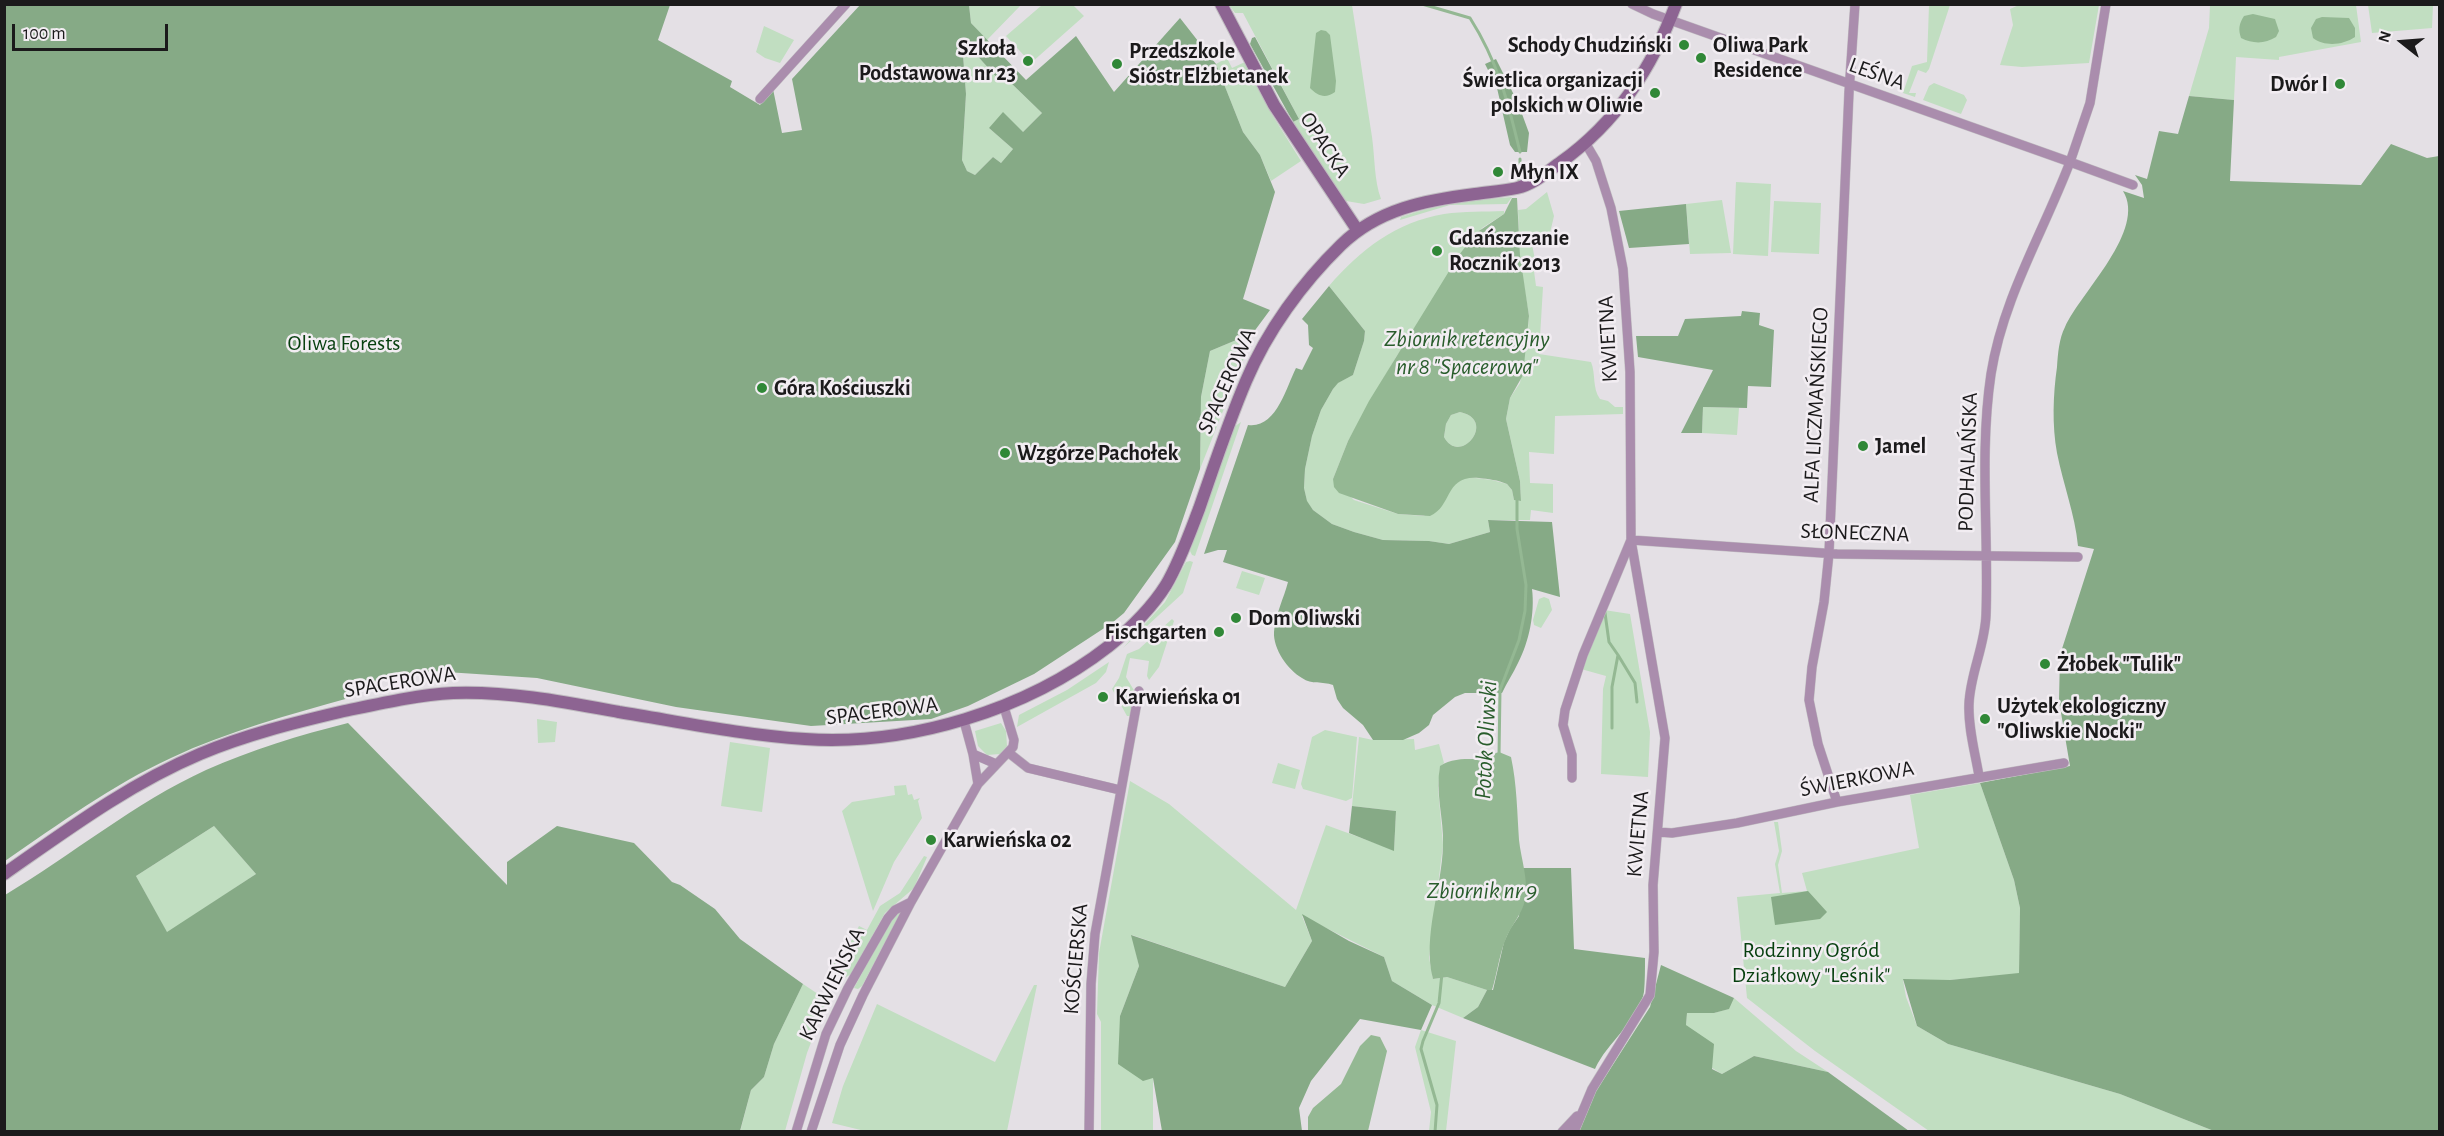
<!DOCTYPE html>
<html>
<head>
<meta charset="utf-8">
<style>
	body { margin:0 }
	#map { position:relative; width:2444px; height:1136px; overflow:hidden; background:#e4e0e5; font-family:"Alegreya Sans",sans-serif }
	canvas { display:block }
	.frame { position:absolute; inset:0; border:6px solid #1b1a1b; pointer-events:none }
	.north { position:absolute; left:2372px; top:12px; width:60px; height:60px; -webkit-text-stroke:4px #f2edf2; paint-order:stroke; rotate:287deg; font-size:16px; font-weight:700; line-height:24px; text-align:center; color:#1b1a1b }
	.north::after { content:''; display:block; margin:auto; width:21px; height:27px; background:#1b1a1b; clip-path:polygon(50% 0,100% 100%,50% 72%,0 100%) }
	.scale { position:absolute; left:12px; top:24px; width:156px; height:27px; box-sizing:border-box; border:3px solid #1b1a1b; border-top:0; padding-left:8px; font-size:18px; line-height:21px; white-space:nowrap; color:#1b1a1b; -webkit-text-stroke:4px #f2edf2; paint-order:stroke }
</style>
</head>
<body>
<div id="map">
<canvas width="2444" height="1136"></canvas>
<div class="frame"></div>
<div class="north">N</div>
<div class="scale">100 m</div>
</div>
<script>
const ctx = document.querySelector('canvas').getContext('2d');
ctx.lineJoin = 'round';
function paint(path, color) { ctx.fillStyle = color; ctx.fill(path, 'evenodd'); }
function strokePath(path, color, width, dash) { ctx.strokeStyle = color; ctx.lineWidth = width; ctx.lineCap = dash ? 'butt' : 'round'; ctx.setLineDash(dash || []); ctx.stroke(path); }
function label(font, color, halo, rows, align = 'center') {
  ctx.font = font + ' "Alegreya Sans",sans-serif'; ctx.lineWidth = 5; ctx.setLineDash([]); ctx.textBaseline = 'middle'; ctx.strokeStyle = halo; ctx.fillStyle = color; for (const [text, x, y, turn = 0] of rows) {
    ctx.save(); ctx.translate(x, y); ctx.rotate((+turn || 0) * Math.PI / 180); ctx.textAlign = isNaN(turn) ? turn : align; if (halo) ctx.strokeText(text, 0, 0); ctx.fillText(text, 0, 0); ctx.restore();
  }
}
const green = new Path2D(`
	M969,5H1021L987,40L971,23Z
	M1042,5H1073L1084,16L1031,63L1006,36Z
	M1229,5H1352C1359,49 1365,93 1372,137C1375,158 1374,180 1381,199L1364,204L1346,201L1293,122L1299,119L1243,13H1235Z
	M1929,5H1950L1929,69L1926,73L1918,70L1909,93H1916L1915,97L1903,93L1912,66L1927,62Z
	M2019,5H2099L2089,63L2022,67L2000,65L2013,25L2010,9Z
	M2210,5H2356L2361,42L2279,57V60L2236,57L2234,100L2189,96L2209,28Z
	M2368,5H2433L2432,28L2372,33Z
	M764,26L794,40L780,63L765,58L756,52Z
	M973,51L1000,81L1012,84L1042,113L1023,132L989,128L1013,149L1001,163L993,157L975,175L967,171L962,160L966,94L963,54Z
	M1227,58L1232,68L1245,62L1271,113L1301,161L1271,181L1260,155L1243,132L1216,64Z
	M1934,83L1964,95L1967,100L1961,114L1923,100L1929,86Z
	M1736,182L1771,184L1768,256L1733,254Z
	M1547,192L1554,216L1550,233L1530,234L1537,270L1534,271L1536,286L1543,287L1539,354L1591,362C1596,374 1592,388 1600,399L1608,401L1615,407H1623V414L1555,416L1554,454L1529,452L1530,483L1553,484V513L1531,510L1530,520H1488L1490,532L1449,544L1429,541L1383,540L1354,532L1332,524L1313,510L1307,502L1304,488L1305,469L1312,436L1321,410L1333,389L1337,383L1353,375L1364,341L1365,331L1329,286C1360,250 1396,222 1444,214C1464,211 1485,212 1504,211V214L1482,228L1396,357L1348,441L1333,479L1354,500L1398,514L1424,516L1456,483L1467,477L1492,480L1507,484L1512,490L1514,500L1521,501L1520,481L1506,419L1510,398L1520,383L1527,340L1529,316L1520,261L1518,210L1526,209Z
	M1512,197L1507,204L1450,205L1400,220L1401,217C1438,204 1473,200 1512,197Z
	M1722,200L1731,253L1690,254L1686,204Z
	M1774,201L1821,203L1819,254L1771,252Z
	M1253,333L1248,348L1200,469L1201,397L1210,351Z
	M1703,407L1739,408L1737,435L1702,433Z
	M1460,412C1498,420 1460,467 1444,437L1446,424L1451,415Z
	M1241,422L1195,556L1192,555L1190,551L1234,427Z
	M1190,561L1193,562L1183,593L1123,648L1165,602L1186,562Z
	M1242,571L1265,578L1259,595L1236,588Z
	M1544,597L1549,599L1552,610L1541,628L1534,625L1533,620L1539,599Z
	M1604,610L1630,614L1650,732L1648,777L1601,774L1603,689L1606,676L1581,669Z
	M1172,619L1174,621L1159,667L1149,680L1147,676L1149,661L1130,658L1126,677L1135,692L1130,716H1127L1112,689L1119,678L1127,654L1139,649Z
	M1109,662L1106,672L1096,683L1017,727L1019,715L1067,690Z
	M537,719L557,722L555,742L538,743Z
	M1001,723L1006,731L1007,746L1000,754L987,755L978,746L975,731Z
	M1325,730L1357,737L1352,798L1346,801L1303,789L1301,784L1312,737Z
	M1359,737L1373,740L1414,739L1415,750L1439,744L1444,763L1440,767L1438,788L1443,845L1429,957L1433,979L1447,977L1487,990L1478,1007L1463,1018L1432,1005L1392,981L1384,957L1302,916L1312,941L1285,987L1132,935L1139,966L1120,1016L1153,1078V1132L1101,1131V1022L1097,1014L1099,953L1130,781L1169,804L1296,910L1326,825L1394,850L1396,811L1352,806Z
	M730,742L770,748L762,812L721,806Z
	M1278,763L1300,770L1295,789L1272,783Z
	M1980,783L2014,880L2020,908L2019,974L1950,980H1903L1906,997L1917,1026L1948,1044L2120,1094L2214,1131H1929L1815,1051L1747,998L1737,897L1780,893L1775,864L1779,851L1774,822H1778L1782,851L1778,865L1782,893L1807,891L1802,873L1919,848L1910,795Z
	M906,785L908,795L912,794L914,800L920,798L918,801L922,818L894,862L873,911L842,811L852,802L895,795L894,786Z
	M214,826L256,874L167,933L136,876Z
	M924,856L927,857L914,888L885,913L851,974L843,979L835,975L831,968L833,961L839,964L859,926L867,930L880,906L900,893Z
	M900,911L901,912L862,986L858,989L854,988L889,923Z
	M803,984L827,1000L807,1053L785,1131L740,1132L751,1090L764,1077L774,1044Z
	M1034,985H1037L1007,1131L869,1132L832,1123L843,1086L877,1004L995,1062Z
	M1734,998L1796,1051L1828,1072L1754,1056L1722,1074L1712,1068L1686,1025L1687,1013H1714L1728,1009Z
	M1421,1030L1456,1041L1446,1131H1429L1431,1112L1415,1047Z`);
const forest = new Path2D(`
	M5,5H670L658,40L732,81L730,87L760,105L773,89L782,133L802,130L792,79L860,5H969L971,23L1026,80L1076,36L1114,92L1180,18L1216,64L1243,132L1260,155L1275,192L1243,299L1270,310L1253,333L1210,351L1201,397L1200,469L1175,542L1124,613L1112,623L1034,674L968,706L931,719L811,726L676,707L537,678L431,671L349,687V698C289,715 228,731 171,758C112,785 59,824 5,861ZM973,51L1000,81L1012,84L1042,113L1023,132L1003,112L989,128L1013,149L1001,163L993,157L975,175L967,171L962,160L966,94L963,55Z
	M1255,37L1299,119L1293,122L1250,44L1252,38Z
	M1496,59L1518,103L1529,133L1527,152H1515L1510,145L1497,88L1485,64Z
	M2189,96L2234,100L2230,181L2361,185L2391,144L2427,158L2439,156V1131H2214L2120,1094L1948,1044L1917,1026L1903,979L1950,980L2019,973L2020,908L2014,880L1980,783L2070,766L2059,701L2060,655L2094,549L2078,546C2075,514 2063,484 2057,453C2052,425 2053,395 2057,367C2058,353 2059,339 2065,327C2081,292 2147,230 2123,191L2144,198L2142,185L2135,175L2147,179L2159,131L2178,134Z
	M1686,204L1689,244L1629,248L1619,211Z
	M1329,286L1365,331L1364,341L1353,375L1338,383L1333,389L1321,410L1312,436L1305,469L1304,488L1307,501L1313,510L1332,524L1354,532L1383,540L1429,541L1449,544L1490,532L1488,520L1552,522L1560,597L1532,589C1535,613 1529,642 1518,663C1513,674 1507,682 1502,693H1465L1455,697L1433,715L1429,725L1419,733L1403,740H1373L1363,725L1343,708L1337,699L1333,685C1322,681 1312,685 1302,678C1288,670 1273,649 1274,632C1275,615 1284,598 1288,582L1223,562L1227,550H1218L1204,554L1248,425C1276,429 1286,388 1296,368L1302,370L1313,348L1309,345L1308,325L1302,319Z
	M1742,311L1760,313L1759,325L1774,330L1771,387L1748,386L1747,408L1703,407L1702,433H1681L1713,370L1638,357L1636,336H1678L1685,319L1741,316Z
	M348,723L507,885V862L557,826L634,843L672,882L680,885L715,909L740,939L803,984L774,1044L764,1077L751,1090L740,1131H5V895C72,855 134,803 206,770C251,750 300,735 348,723ZM214,826L256,874L167,932L136,876Z
	M1352,806L1396,811L1394,851L1349,833Z
	M1523,868H1571L1574,949L1645,958C1645,969 1645,981 1644,992C1639,1021 1607,1042 1595,1069L1463,1018L1478,1007L1487,990H1493L1504,942L1510,929L1519,916Z
	M1808,891L1827,912L1820,919L1775,925L1771,897Z
	M1302,914L1349,941L1384,957L1392,981L1432,1005L1421,1030L1360,1019L1311,1081L1299,1108L1302,1131H1162L1153,1078L1143,1081L1118,1064L1120,1016L1139,966L1131,935L1285,987L1312,941Z
	M1661,965L1734,998L1729,1009L1714,1013H1687L1686,1025L1714,1044L1712,1069L1722,1074L1754,1056L1828,1072L1909,1131L1579,1132L1596,1091L1650,1007Z`);
const water = new Path2D(`
	M2253,14L2275,19L2279,31L2276,37C2265,44 2253,44 2241,38C2238,29 2239,24 2244,16Z
	M2322,17L2349,18L2355,28V37C2343,45 2325,47 2313,38L2311,28L2316,19Z
	M1321,30L1326,31L1330,35L1336,81L1335,92C1325,99 1318,96 1310,88L1316,33Z
	M1512,198H1517L1520,255L1529,316L1523,375L1510,398L1506,419L1520,481L1521,501L1514,500L1512,490L1507,484C1498,480 1488,479 1479,478C1444,475 1453,506 1430,516L1398,514L1339,493L1334,487L1333,479L1348,441L1369,401L1459,255L1476,233L1504,214ZM1460,412C1498,420 1460,467 1444,437L1446,424L1451,415Z
	M1499,752L1511,757C1517,785 1517,812 1519,840C1521,859 1529,881 1525,900C1522,915 1510,926 1505,941C1499,956 1497,974 1492,990H1487L1447,977L1433,979C1422,936 1442,889 1443,845C1444,819 1435,793 1440,766C1450,759 1462,759 1474,759C1482,759 1491,754 1499,752Z
	M1371,1035L1380,1037L1387,1051L1368,1131H1308V1117L1313,1108L1341,1084L1360,1046Z`);
const stream = new Path2D(`
	M1422,4L1470,18C1498,62 1508,102 1520,152
	M1520,168V159
	M1519,180L1520,175
	M1605,613L1609,642L1618,655L1612,687V728
	M1618,655L1635,683L1637,702
	M1499,756L1500,690L1519,640L1525,611L1526,585L1517,529V498
	M1435,1132L1437,1105L1421,1049L1423,1041L1439,1003L1442,973`);
const street = new Path2D(`
	M1632,4L1653,14L2070,162C2043,233 2003,298 1991,374C1979,454 1989,535 1986,615C1985,646 1970,674 1969,704C1968,728 1975,752 1979,776
	M2106,4L2090,103L2070,162L2133,185
	M760,99L846,4
	M964,721L973,754L978,784
	M1009,753L1028,768L1120,790
	M973,754L996,764
	M1572,778V755L1563,725L1565,710L1583,655L1631,540L1837,554L2078,557
	M1837,802L1818,744L1809,700L1812,667L1824,602L1829,553L1849,92L1855,4
	M1658,832L1672,833L1737,823L1837,802L2064,763
	M796,1132L826,1034L848,988L888,918L895,910L911,902
	M811,1132L840,1045L863,995L911,902L978,784L1013,747L1014,740L1004,707
	M1089,1132L1091,984L1095,934L1139,691
	M1562,1132L1577,1116
	M1574,1132L1592,1089L1650,995L1654,952L1653,885L1665,738L1631,540L1630,372L1623,269L1611,208L1596,161L1586,144`);
const secondary = new Path2D(`
	M1221,4L1274,105L1358,231
	M4,874C67,830 129,784 200,754C245,735 293,723 340,712C378,704 415,695 453,693C509,691 565,702 619,712C681,722 743,735 805,739C909,746 1027,710 1109,646C1130,629 1151,609 1166,585C1180,561 1189,535 1199,509C1214,466 1228,423 1246,381C1267,331 1302,283 1341,245C1378,209 1426,200 1475,194C1489,192 1503,191 1517,188C1534,184 1547,172 1561,162C1617,122 1652,68 1676,4`);
const markers = [
	[1684,45,6,"#308837"],
	[1701,58,6,"#308837"],
	[1028,61,6,"#308837"],
	[1117,64,6,"#308837"],
	[2340,84,6,"#308837"],
	[1655,93,6,"#308837"],
	[1498,172,6,"#308837"],
	[1437,251,6,"#308837"],
	[762,388,6,"#308837"],
	[1863,446,6,"#308837"],
	[1005,453,6,"#308837"],
	[1236,618,6,"#308837"],
	[1219,632,6,"#308837"],
	[2045,664,6,"#308837"],
	[1103,697,6,"#308837"],
	[1985,719,6,"#308837"],
	[931,840,6,"#308837"]
];
const poiNames = [
	["Schody Chudziński",1672,45,"right"],
	["Oliwa Park",1713,45],
	["Residence",1713,70],
	["Szkoła",1016,48,"right"],
	["Podstawowa nr 23",1016,73,"right"],
	["Przedszkole",1129,51],
	["Sióstr Elżbietanek",1129,76],
	["Świetlica organizacji",1643,80,"right"],
	["polskich w Oliwie",1643,105,"right"],
	["Dwór I",2328,84,"right"],
	["Młyn IX",1510,172],
	["Gdańszczanie",1449,238],
	["Rocznik 2013",1449,263],
	["Góra Kościuszki",774,388],
	["Jamel",1875,446],
	["Wzgórze Pachołek",1017,453],
	["Dom Oliwski",1248,618],
	["Fischgarten",1207,632,"right"],
	["Żłobek \"Tulik\"",2057,664],
	["Karwieńska 01",1115,697],
	["Użytek ekologiczny",1997,706],
	["\"Oliwskie Nocki\"",1997,731],
	["Karwieńska 02",943,840]
];
const streetNames = [
	["LEŚNA",1877,74,20],
	["OPACKA",1325,145,57],
	["KWIETNA",1608,339,-93],
	["SPACEROWA",1227,381,-66],
	["ALFA LICZMAŃSKIEGO",1816,405,-87],
	["PODHALAŃSKA",1968,462,-88],
	["SŁONECZNA",1855,533,2],
	["SPACEROWA",400,682,-9],
	["SPACEROWA",882,711,-7],
	["ŚWIERKOWA",1857,779,-11],
	["KWIETNA",1638,834,-85],
	["KOŚCIERSKA",1076,959,-85],
	["KARWIEŃSKA",832,984,-64]
];
const parkNames = [
	["Oliwa Forests",344,343],
	["Rodzinny Ogród",1811,950],
	["Działkowy \"Leśnik\"",1811,975]
];
const waterNames = [
	["Zbiornik retencyjny",1467,339],
	["nr 8 \"Spacerowa\"",1467,367],
	["Potok Oliwski",1486,740,-87],
	["Zbiornik nr 9",1482,891]
];
paint(green, '#c1dec1');
paint(forest, '#86aa86');
paint(water, '#94b893');
strokePath(stream, '#94b893', 3);
strokePath(street, '#c0bcc1', 10);
strokePath(secondary, '#c0bcc1', 14);
strokePath(street, '#aa8dad', 9);
strokePath(secondary, '#8d6492', 12);
for (const [x, y, r, color] of markers) { const dot = new Path2D(); dot.arc(x, y, r, 0, 2 * Math.PI); ctx.fillStyle = color; ctx.fill(dot); strokePath(dot, '#f2edf2', 2); }
label('bold 22px', '#1b1a1b', '#f2edf2', poiNames, 'left');
label('22px', '#1b1a1b', '#f2edf2', streetNames);
label('22px', '#063f0e', '#f2edf2', parkNames);
label('italic 24px', '#295d2c', '#f2edf2', waterNames);
</script>
</body>
</html>
